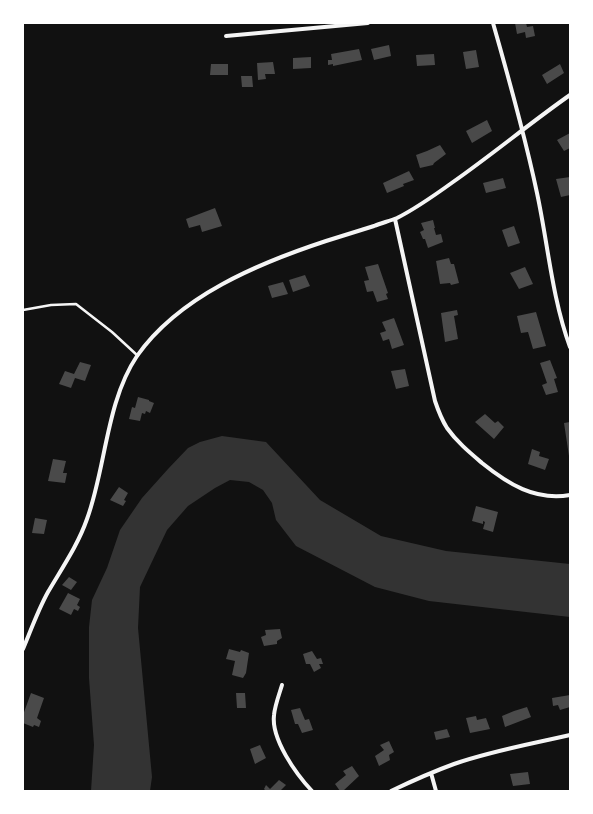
<!DOCTYPE html>
<html>
<head>
<meta charset="utf-8">
<style>
	body { margin:0 }
	#map { position:relative; width:593px; height:814px; overflow:hidden; background:#111; font-family:"Noto Sans",sans-serif }
	canvas { display:block }
	.frame { position:absolute; inset:0; border:24px solid #fff; pointer-events:none }
</style>
</head>
<body>
<div id="map">
<canvas width="593" height="814"></canvas>
<div class="frame"></div>
</div>
<script>
const ctx = document.querySelector('canvas').getContext('2d');
ctx.lineJoin = 'round';
function paint(path, color) { ctx.fillStyle = color; ctx.fill(path, 'evenodd'); }
function strokePath(path, color, width, dash) { ctx.strokeStyle = color; ctx.lineWidth = width; ctx.lineCap = dash ? 'butt' : 'round'; ctx.setLineDash(dash || []); ctx.stroke(path); }
const water = new Path2D(`
	M222,436L266,442L320,500L381,536L446,551L570,564V617L429,601L375,587L296,546L276,520L272,503L263,490L249,482L230,480L215,488L188,506L167,530L140,587L138,628L152,777L150,791H91L94,745L89,678V627L92,600L107,568L120,530L142,498L168,469L188,448L200,442Z`);
const building = new Path2D(`
	M515,23H526L527,27L533,26L535,36L526,38L525,32L517,34Z
	M389,45L391,56L374,60L371,49Z
	M359,49L362,60L333,66V64L328,65V60H332L331,54Z
	M476,50L479,67L466,69L463,52Z
	M434,54L435,65L417,66L416,55Z
	M311,57V68L293,69V58Z
	M273,62L275,74H265L266,79L258,80L257,63Z
	M211,64H228V75H210Z
	M560,64L564,73L547,84L542,75Z
	M241,76H252L253,87H242Z
	M487,120L492,131L472,143L466,131Z
	M570,133V148L564,151L557,140Z
	M440,145L446,154L434,163L433,165L420,168L416,155L427,151Z
	M409,171L414,180L403,184L404,186L387,193L383,183Z
	M570,177V195L561,197L556,179Z
	M503,178L506,188L486,193L483,183Z
	M215,208L222,226L202,232L200,225L189,228L186,219Z
	M433,220L435,228H434L436,235L441,234L443,242L428,248L425,239H423L420,232L424,230L421,223Z
	M514,226L520,243L508,247L502,230Z
	M449,258L451,264H454L459,283L451,285L450,283L440,284L436,261Z
	M378,264L388,293L386,294L388,299L377,302L373,291L367,292L364,281L369,280L365,267Z
	M525,267L533,284L519,289L510,273Z
	M305,275L310,286L293,292L289,280Z
	M283,282L288,294L272,298L268,286Z
	M457,310L458,315L454,316L458,339L445,342L441,313Z
	M536,312L546,346L533,349L528,332L521,333L517,316Z
	M394,318L404,345L392,349L389,339L383,341L380,333L386,331L382,322Z
	M550,360L557,378L554,379L558,392L546,395L542,385L547,383L540,363Z
	M80,362L91,365L85,381L75,378L71,388L59,384L65,371L74,374Z
	M405,369L409,386L396,389L391,371Z
	M138,397L149,400V401L154,403L150,413L146,411L145,414L142,413L140,421L129,419L132,407L135,408Z
	M485,414L495,423L498,421L504,427L494,439L475,422Z
	M570,422V456H569L564,423Z
	M532,449L540,452L539,456L549,459L545,470L528,464Z
	M53,459L66,461L63,473H67L65,483L48,481Z
	M119,487L128,493L124,500L126,501L123,506L110,500Z
	M476,506L498,512L493,532L483,529L485,522L483,521V524L472,521Z
	M35,518L47,520L44,534L32,533Z
	M69,577L77,582L71,590L62,585Z
	M68,593L80,599L77,605L80,607L78,611L74,609L71,615L59,609Z
	M280,629L282,638L277,641V644L264,646L261,637L266,635L265,630Z
	M229,649L240,652L241,650L249,653L246,673L243,678L232,675L235,661L226,659Z
	M312,651L317,659L321,658L323,664H319L321,668L314,672L310,664H306L303,654Z
	M31,693L44,698L37,718L41,721L39,727L34,725L33,727L23,723V715Z
	M236,693H245L246,708H237Z
	M570,695V707L560,710L558,705L553,706L552,698Z
	M527,707L531,717L505,727L502,716L514,711Z
	M300,708L305,720L309,719L313,730L302,733L298,724H295L291,710Z
	M476,716L477,720L486,718L490,729L470,733L466,718Z
	M447,729L450,737L436,740L434,732Z
	M389,741L394,752L389,755L390,760L379,766L375,756L384,750L380,745Z
	M260,745L266,758L255,764L250,749Z
	M352,766L359,776L343,791H340L335,784L346,775L343,771Z
	M528,772L530,784L513,786L510,774Z
	M279,780L286,785L280,791H266L264,789L266,785L270,789Z`);
const service = new Path2D(`
	M23,310L51,305L76,304L112,332L138,356`);
const minor = new Path2D(`
	M493,23C509,79 525,136 537,193C548,244 552,298 570,347
	M226,36L368,23
	M395,219L435,401C438,410 442,420 447,428C457,442 469,452 482,463C508,484 535,501 570,495
	M23,649C31,630 38,610 48,592C62,568 78,545 87,519C106,467 106,402 137,356C179,296 259,263 326,241C342,236 358,231 374,226C381,223 390,221 397,218C417,208 435,195 453,182C493,154 530,123 570,95
	M282,685C279,695 275,705 274,715C271,739 296,774 312,791
	M431,773L436,791
	M391,791C412,781 432,772 454,764C491,751 531,744 570,735`);
paint(water, '#333');
paint(building, '#4a4a4a');
strokePath(service, '#f5f5f5', 2.5);
strokePath(minor, '#f5f5f5', 4);
</script>
</body>
</html>
